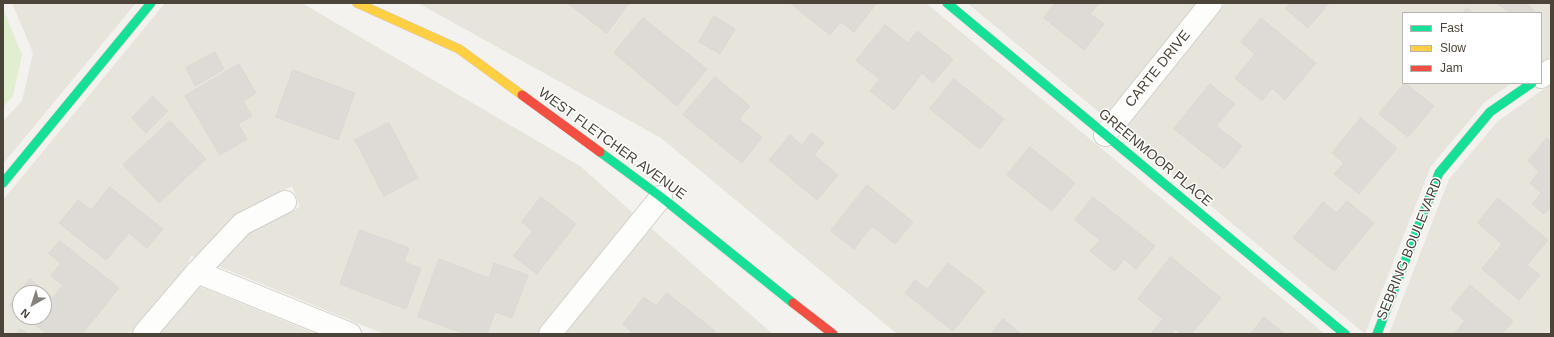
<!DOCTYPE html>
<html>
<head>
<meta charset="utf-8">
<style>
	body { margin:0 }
	#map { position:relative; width:1554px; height:337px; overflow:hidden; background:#f4f2ee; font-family:Helvetica,sans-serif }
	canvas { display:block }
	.frame { position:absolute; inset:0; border:4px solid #4b4439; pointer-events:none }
	.legend { position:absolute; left:1402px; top:12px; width:140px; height:72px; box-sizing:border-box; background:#fff; border:1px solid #b7b4b0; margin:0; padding:5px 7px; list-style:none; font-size:12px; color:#4b4439 }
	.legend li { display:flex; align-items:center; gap:8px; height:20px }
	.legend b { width:20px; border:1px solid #b7b4b0 }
	.north { position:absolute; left:12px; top:285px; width:40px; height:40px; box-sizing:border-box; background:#fff; border:1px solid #b7b4b0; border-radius:50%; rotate:219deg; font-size:11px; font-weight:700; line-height:16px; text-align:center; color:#4b4439 }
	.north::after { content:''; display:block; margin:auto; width:14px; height:18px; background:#868178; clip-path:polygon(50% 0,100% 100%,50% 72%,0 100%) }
</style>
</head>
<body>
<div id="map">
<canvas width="1554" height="337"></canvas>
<div class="frame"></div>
<ul class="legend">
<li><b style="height:5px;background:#16e098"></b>Fast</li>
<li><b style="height:5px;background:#ffcf43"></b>Slow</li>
<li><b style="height:5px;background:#f24e42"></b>Jam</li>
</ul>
<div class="north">N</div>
</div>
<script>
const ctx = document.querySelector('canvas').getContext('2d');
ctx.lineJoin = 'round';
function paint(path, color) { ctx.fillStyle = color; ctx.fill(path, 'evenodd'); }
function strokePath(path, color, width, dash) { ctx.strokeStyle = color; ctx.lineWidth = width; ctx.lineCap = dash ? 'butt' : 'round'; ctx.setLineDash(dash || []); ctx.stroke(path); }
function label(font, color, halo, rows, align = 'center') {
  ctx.font = font + ' Helvetica,sans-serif'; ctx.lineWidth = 3; ctx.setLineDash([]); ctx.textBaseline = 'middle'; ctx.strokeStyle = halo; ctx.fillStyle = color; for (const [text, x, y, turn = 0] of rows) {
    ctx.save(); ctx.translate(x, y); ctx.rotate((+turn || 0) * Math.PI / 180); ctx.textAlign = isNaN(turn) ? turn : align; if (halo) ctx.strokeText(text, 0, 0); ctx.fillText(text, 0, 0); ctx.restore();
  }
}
const residential = new Path2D(`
	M12,3H136L3,164V121L22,101L33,53Z
	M165,3H302L580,166L633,213L536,334H384L218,266L249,233L300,207L292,186L238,213L195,257L191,256L187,266L129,334H3V200ZM20,293H44V317H20Z
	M418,3H926L1325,334H897L661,138Z
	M967,3H1197L1105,117Z
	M1226,3H1551V56L1541,63V13H1403V83H1512L1485,102L1431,166L1365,334L1122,132Z
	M1551,84V334H1389L1449,179L1498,121Z
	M651,228L773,334H565Z
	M199,286L316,334H159Z`);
const green = new Path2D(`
	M3,8L22,55L13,96L3,107Z`);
const building = new Path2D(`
	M568,3H629L607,33Z
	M794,3H877L854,32L841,22L830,35L792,5Z
	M1055,3H1099L1090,14L1104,24L1084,50L1044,18Z
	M1291,3H1329L1308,28L1286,9Z
	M1497,3H1525L1535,11L1533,13H1510Z
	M1467,8L1473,13H1463Z
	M714,16L735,29L720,54L699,42Z
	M643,18L707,69L677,106L614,53Z
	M1261,18L1316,63L1285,100L1272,88L1262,101L1235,78L1255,54L1241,42Z
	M885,25L908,43L917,31L953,59L933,83L922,73L894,110L870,91L880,79L856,61Z
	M215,52L224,69L195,86L186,68Z
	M239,64L256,93L243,101L252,116L238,124L247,139L220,155L185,96Z
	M293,70L355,93L338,140L276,117Z
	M715,77L750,106L739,119L762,137L742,163L683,115Z
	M954,79L1004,119L980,149L930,109Z
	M1405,83L1434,106L1408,137L1379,114Z
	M1210,84L1235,104L1216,126L1242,146L1224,169L1174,129Z
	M153,96L168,111L146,133L132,118Z
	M1361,118L1397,148L1359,194L1334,174L1344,163L1332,153Z
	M170,121L206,159L159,203L123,165Z
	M389,123L418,178L384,196L355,140Z
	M812,133L824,143L814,155L838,175L817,200L769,160L790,135L802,145Z
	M1547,138L1551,142V206L1544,214L1532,204L1541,193L1530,183L1539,171L1528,161Z
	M1030,147L1075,183L1052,211L1007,175Z
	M867,185L913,222L895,244L872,226L854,249L831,231Z
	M110,187L163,229L147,248L129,233L106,260L59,223L78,200L91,210Z
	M541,197L576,224L537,274L513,256L533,231L522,222Z
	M1093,197L1155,246L1136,269L1124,259L1115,271L1090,251L1100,240L1075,220Z
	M1498,198L1548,240L1527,265L1540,275L1519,300L1482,269L1502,244L1478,223Z
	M1347,201L1374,223L1334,271L1293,238L1323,202L1337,213Z
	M360,230L409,248L404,262L421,268L406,309L340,284Z
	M60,241L119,288L82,334H47L25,317H44V293H20V313L9,305L30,279L53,298L63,285L51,276L61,263L49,254Z
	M1171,257L1221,298L1191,334H1182L1175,329L1171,334H1154L1152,332L1163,319L1138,299Z
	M439,259L489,278L494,263L528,275L512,318L495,312L487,334H466L418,317Z
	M948,263L985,291L953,331L905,293L915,280L927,289Z
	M1470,285L1513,321L1502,334H1454L1465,321L1451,309Z
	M667,293L715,331L713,334H634L623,324L644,297L656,306Z
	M1264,317L1285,334H1251Z
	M1003,319L1021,334H991Z
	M21,329L27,334H16Z`);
const street = new Path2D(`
	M1541,77L1551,70
	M1105,135L1211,3
	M197,272L350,334
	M144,334L197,272L242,224L285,202
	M550,334L661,197`);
const fast = new Path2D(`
	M947,3L1345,334
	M600,152L661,197L793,303
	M3,183L151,3
	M1377,334L1439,173L1490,112L1532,83`);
const slow = new Path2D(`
	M357,3L459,49L522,95`);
const jam = new Path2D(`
	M522,95L600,152
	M793,303L833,334`);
const streetNames = [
	["CARTE DRIVE",1158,69,-51],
	["WEST FLETCHER AVENUE",612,144,36],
	["GREENMOOR PLACE",1155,158,40],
	["SEBRING BOULEVARD",1410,249,-68]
];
paint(residential, '#e7e4dc');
paint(green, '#e1eecf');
paint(building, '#dedbd6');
strokePath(building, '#dcd9d4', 1);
strokePath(street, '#d2d0cb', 24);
strokePath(fast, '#d3cfc5', 10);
strokePath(slow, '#d3cfc5', 10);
strokePath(jam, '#d3cfc5', 10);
strokePath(street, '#fdfdfc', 22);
strokePath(fast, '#16e098', 9);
strokePath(slow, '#ffcf43', 9);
strokePath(jam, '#f24e42', 9);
label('14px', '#4b4439', '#fff', streetNames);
</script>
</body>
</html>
